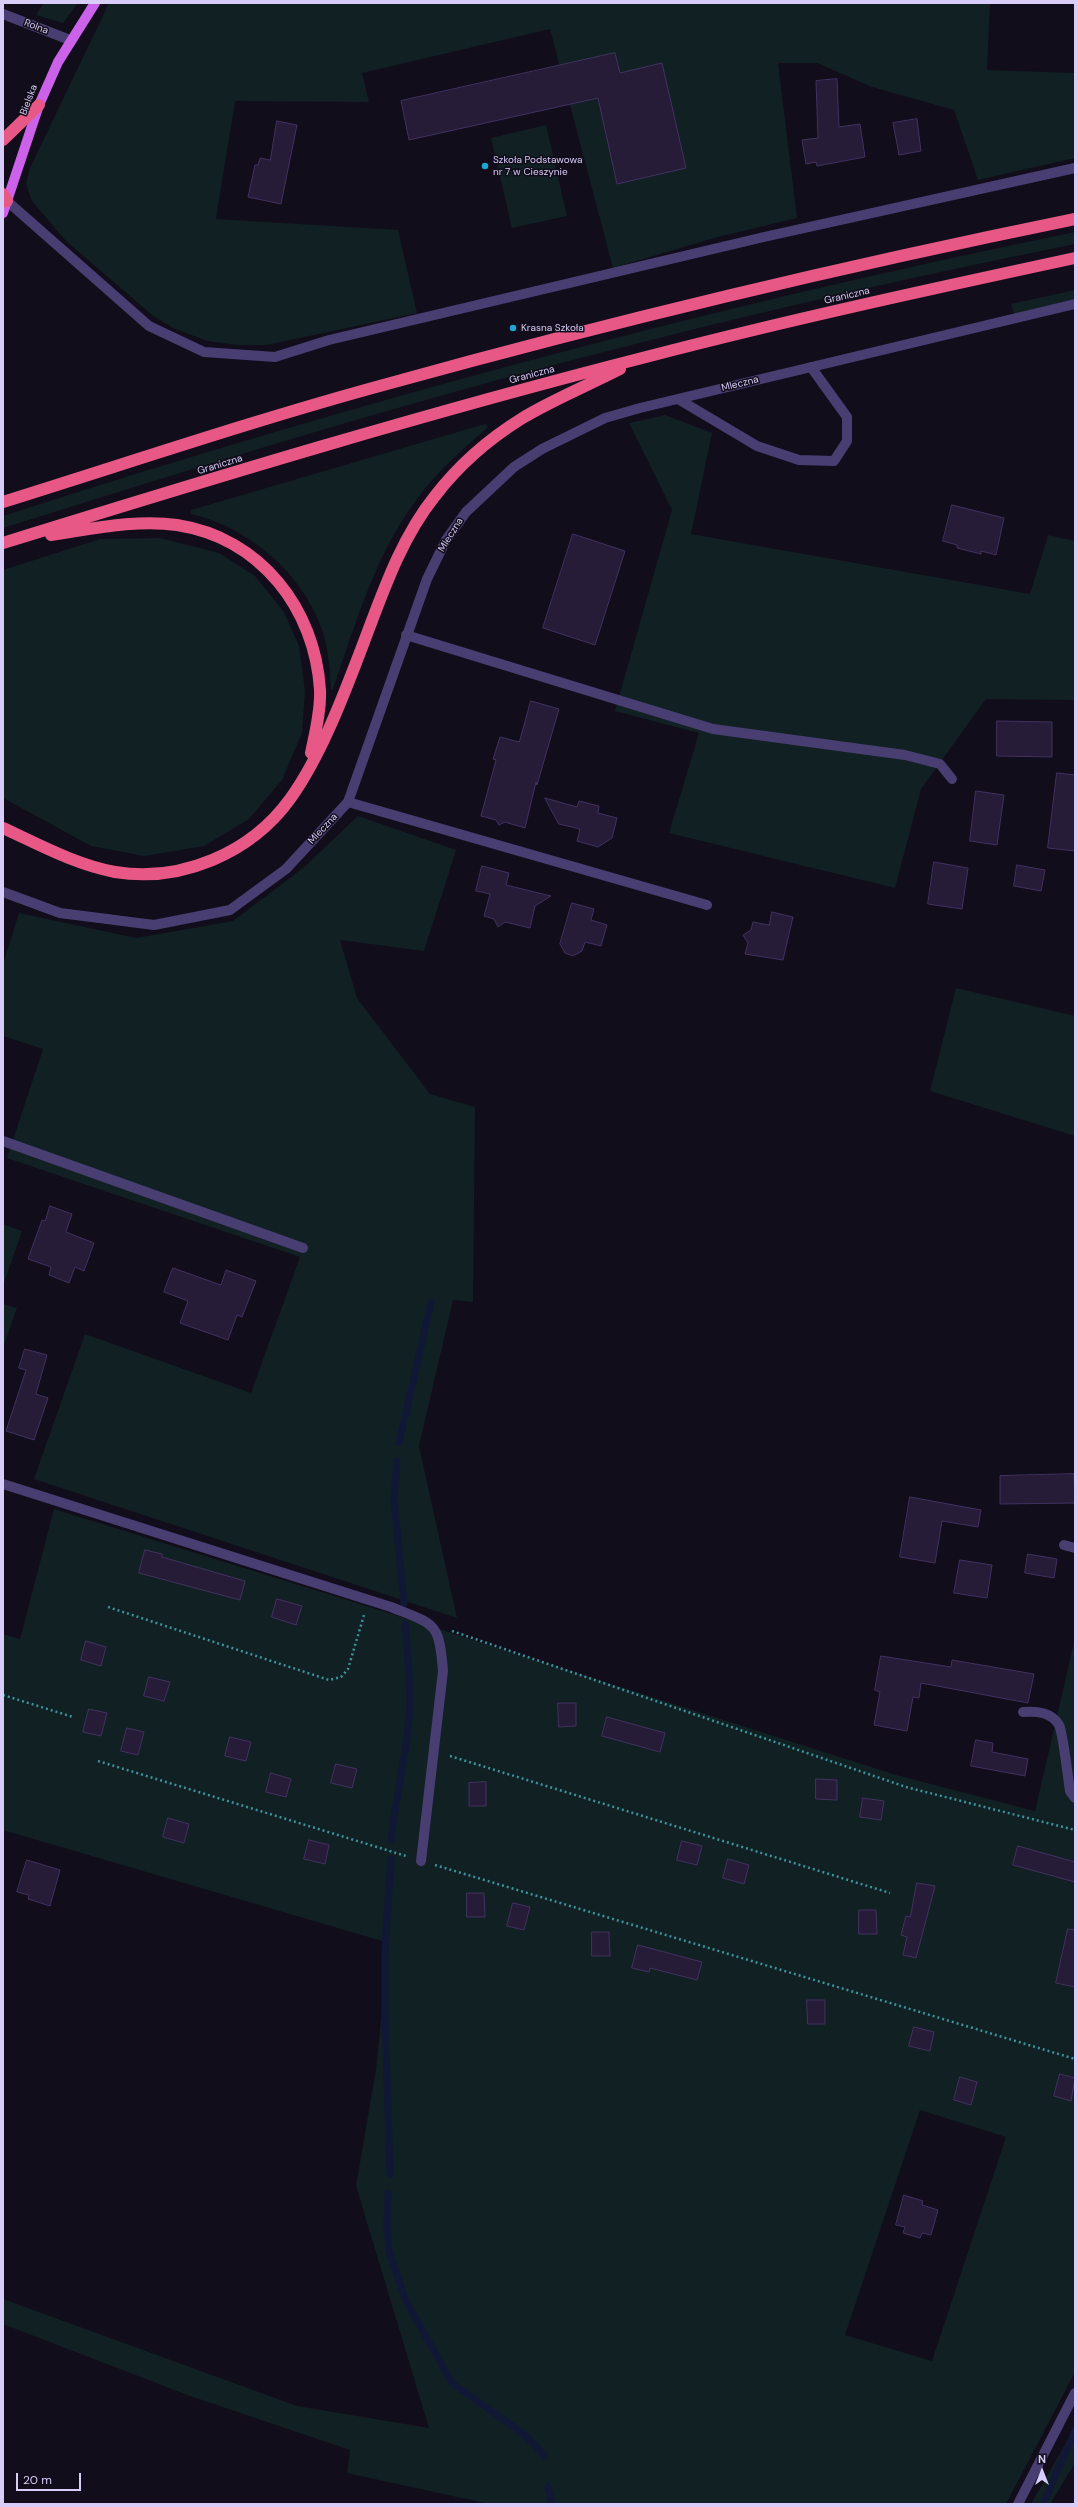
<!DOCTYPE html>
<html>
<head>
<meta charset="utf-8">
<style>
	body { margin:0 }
	#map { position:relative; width:1078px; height:2507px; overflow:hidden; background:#110d1a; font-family:"DM Sans",sans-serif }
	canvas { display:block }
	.frame { position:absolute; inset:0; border:4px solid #d8cdf8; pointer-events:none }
	.north { position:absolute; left:1022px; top:2451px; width:40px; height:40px; -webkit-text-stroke:3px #110d1a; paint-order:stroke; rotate:0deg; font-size:11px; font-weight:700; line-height:16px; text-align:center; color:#d8cdf8 }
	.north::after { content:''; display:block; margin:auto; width:14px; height:18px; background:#d8cdf8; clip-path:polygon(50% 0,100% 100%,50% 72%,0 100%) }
	.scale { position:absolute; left:16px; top:2473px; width:65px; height:18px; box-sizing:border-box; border:2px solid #d8cdf8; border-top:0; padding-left:5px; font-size:12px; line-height:14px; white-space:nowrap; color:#d8cdf8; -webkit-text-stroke:3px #110d1a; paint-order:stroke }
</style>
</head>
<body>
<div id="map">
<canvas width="1078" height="2507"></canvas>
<div class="frame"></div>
<div class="north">N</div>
<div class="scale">20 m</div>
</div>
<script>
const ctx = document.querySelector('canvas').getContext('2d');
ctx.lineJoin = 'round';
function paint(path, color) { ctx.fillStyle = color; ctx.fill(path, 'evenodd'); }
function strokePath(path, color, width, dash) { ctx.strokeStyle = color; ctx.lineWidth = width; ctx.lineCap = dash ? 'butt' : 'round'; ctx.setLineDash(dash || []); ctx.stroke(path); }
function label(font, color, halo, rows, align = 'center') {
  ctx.font = font + ' "DM Sans",sans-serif'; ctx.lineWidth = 3; ctx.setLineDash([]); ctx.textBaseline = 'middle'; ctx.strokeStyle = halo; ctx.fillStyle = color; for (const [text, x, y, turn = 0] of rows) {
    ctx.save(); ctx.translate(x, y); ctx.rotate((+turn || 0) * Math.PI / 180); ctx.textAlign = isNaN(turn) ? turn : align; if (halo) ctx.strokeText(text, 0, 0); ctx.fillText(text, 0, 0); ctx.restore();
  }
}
const green = new Path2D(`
	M44,3H78L63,23L36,15Z
	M109,3H990L987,70L1075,73V158L978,180L954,110L872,87L817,63H778L797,218L714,238L613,268L550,29L362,73L369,102L235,101L216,219L398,230L417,313L267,345H238L207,341L173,328L152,315L66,241L32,201L26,184L30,168Z
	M546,125L567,216L512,228L491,138Z
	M1075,232V244C880,283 686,329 494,381C329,426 166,477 3,528V516C356,402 712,306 1075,232Z
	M1075,290V299L1014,314L1011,304Z
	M665,415L712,433L691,534L1030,594L1048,535L1075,541V700L986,699L921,789L895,888L669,833L699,733L615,711L672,510L629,423Z
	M485,424L488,427C462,450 434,474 414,503C374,558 355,626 333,689L331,690C330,672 329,654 324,636C306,576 251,528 191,514V510Z
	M160,538L219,553L255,576L284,612L299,646L305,691L302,733L282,780L249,819L204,846L144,856L91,846L3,798V570L100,539Z
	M358,816L456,850L424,951L340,940L357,998L430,1094L475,1107L473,1302L453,1300L419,1446L457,1618L34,1479L85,1334L251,1393L300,1257L7,1158L43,1049L3,1036V964L19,913L136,938L233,921L303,868Z
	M956,988L1075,1016V1136L930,1091Z
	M3,1224L22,1231L3,1286Z
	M3,1304L17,1308L3,1348Z
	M54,1509L373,1608L896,1775L1035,1811L1075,1638V2372L1006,2504H489L347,2473L350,2450L190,2396L3,2324V2299L297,2406L429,2428L356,2186L376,2069L389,1943L3,1830V1634L20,1639ZM920,2110L1006,2137L932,2361L845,2335Z
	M1075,2427V2463L1050,2504H1031Z`);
const stream = new Path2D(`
	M399,1443L431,1303
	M397,1461L394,1500L404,1603
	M391,1840C396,1794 408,1750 410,1704C410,1677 407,1650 405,1624
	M390,2174L385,2012V1949L391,1859
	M388,2193L387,2226L389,2251L406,2301L452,2383L525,2435L545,2456
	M548,2487L552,2504
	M1043,2504L1075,2431`);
const building = new Path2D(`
	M615,53L620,73L662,63L686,168L617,184L598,98L409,140L401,101Z
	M837,79L839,127L860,124L865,157L817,166L816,162L806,164L802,140L818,138L816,81Z
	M917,119L921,151L899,155L893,123Z
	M277,121L297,125L281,204L248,197L255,165H258L260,158L270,160Z
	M952,505L1004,518L996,555L981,551V554L957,548V545L943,541Z
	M573,534L625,551L595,645L543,628Z
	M531,701L559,709L537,785L536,782L525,828L505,822L499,825L496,820L481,816L496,760L493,759L500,737L519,742Z
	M997,721L1052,722V757L997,756Z
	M1057,773L1075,775V851L1048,848Z
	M976,791L1004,795L997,845L970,841Z
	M545,798L577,807L579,801L599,806L598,813L617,818L612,838L598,847L577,841L580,829L559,824Z
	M934,862L968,868L962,909L928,904Z
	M1017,865L1045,870L1041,891L1014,886Z
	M482,866L509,873L506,885L551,896L535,906L530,928L505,922L498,927L494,919L484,916L490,894L476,891Z
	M572,903L594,909L591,920L607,925L601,946L585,942L582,951L573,956L565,953L560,944Z
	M772,912L793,917L783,960L745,954L748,943L743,935L751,930L753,922L769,925Z
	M50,1206L72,1214L66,1232L94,1243L84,1271L75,1267L69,1283L49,1275L51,1267L28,1259L42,1220L45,1221Z
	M173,1268L221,1285L226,1270L256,1281L242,1317L237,1315L228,1340L180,1323L188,1301L164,1292Z
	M25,1349L47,1355L36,1394L48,1398L34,1440L6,1431L26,1370L19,1368Z
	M1074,1474L1075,1503L1000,1504V1476Z
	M910,1497L981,1510L978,1527L942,1521L935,1563L900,1557Z
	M145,1550L162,1554V1557L245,1581L240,1600L139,1573Z
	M1028,1554L1057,1559L1054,1578L1025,1573Z
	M960,1560L992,1565L987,1598L954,1593Z
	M277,1599L302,1606L296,1625L272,1617Z
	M86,1641L106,1647L101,1666L81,1660Z
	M881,1656L951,1667L952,1660L1034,1674L1028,1703L921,1683L919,1698L913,1697L907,1731L874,1725L880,1692L875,1690Z
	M149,1677L170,1682L164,1701L144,1696Z
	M558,1703H576V1726L559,1727Z
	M89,1709L107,1713L101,1736L83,1732Z
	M607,1717L665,1733L660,1752L602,1736Z
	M127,1728L144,1732L138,1755L121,1751Z
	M230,1737L251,1742L246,1761L225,1756Z
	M976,1740L993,1743L992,1752L1028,1759L1025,1776L971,1766Z
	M336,1764L357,1769L352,1788L331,1783Z
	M271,1773L291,1779L286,1797L266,1792Z
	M816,1779L837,1780V1800L816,1799Z
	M486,1782V1806H469V1783Z
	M863,1798L884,1801L881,1820L860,1817Z
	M168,1818L189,1824L184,1843L163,1837Z
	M309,1840L329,1845L325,1864L304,1859Z
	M682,1841L702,1846L697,1865L677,1860Z
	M1018,1846L1075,1862V1882L1013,1865Z
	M728,1859L749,1865L744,1884L723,1878Z
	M27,1860L60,1870L50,1906L28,1899L29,1895L17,1892Z
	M917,1883L935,1886L916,1958L903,1955L907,1937L901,1935L906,1916L910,1917Z
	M467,1893H484L485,1917H467Z
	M513,1903L530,1907L524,1930L507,1926Z
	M859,1910H876L877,1934H859Z
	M1068,1929L1075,1930V1987L1056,1983Z
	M592,1932H609L610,1956H592Z
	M638,1945L702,1962L697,1980L650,1968L649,1972L632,1968Z
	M807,2000H825V2024H808Z
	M914,2027L934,2032L930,2051L909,2046Z
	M1060,2074L1075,2078L1071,2101L1054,2096Z
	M960,2077L977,2082L971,2105L954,2100Z
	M904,2195L923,2201L922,2205L938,2210L931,2235L922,2233L920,2238L903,2233L905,2227L896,2225Z`);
const path = new Path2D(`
	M108,1607L329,1680L341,1677L348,1669L364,1615
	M452,1631L906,1787L1075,1830
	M3,1695L73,1717
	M450,1756L890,1893
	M98,1761L406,1856
	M435,1865L1075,2059`);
const minor = new Path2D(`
	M3,14L70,40
	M7,201L149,326L204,352L275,357L329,340L764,237L1075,168
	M678,399L757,446L799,460L834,461L847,441V417L811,367
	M406,635L713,729L905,755L940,764L952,779
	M348,802L707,905
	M3,892L60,913L154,925L230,910L286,869L348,802L427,579L446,540L466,512L514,467L542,449L605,418L640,408L1075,304
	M3,1141L303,1248
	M3,1484L391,1607C435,1625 439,1621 443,1671L421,1861
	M1064,1545L1075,1548
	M1023,1712C1037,1711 1051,1712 1059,1725C1063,1732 1068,1779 1070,1791L1075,1798
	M1018,2504L1075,2393`);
const major = new Path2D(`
	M3,213L39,105L58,62L95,3`);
const highway = new Path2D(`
	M3,140L39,105
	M3,194L7,201L3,202
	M3,502C131,462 258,419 387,384C614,321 844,266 1075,219
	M51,535C92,529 136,519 177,525C261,538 315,609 320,690C321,711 315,733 311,753
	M3,543C216,477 430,412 646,357C788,320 931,289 1075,258
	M3,828C38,844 76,865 115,872C181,883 251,853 290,799C319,759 341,702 359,655C380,601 398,542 435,496C458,466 489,439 521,419C552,400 587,386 620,369`);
const markers = [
	[485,166,4,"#1da5d3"],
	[513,328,4,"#1da5d3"]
];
const streetNames = [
	["Rolna",36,27,21],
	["Bielska",29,100,-69],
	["Graniczna",847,296,-13],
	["Graniczna",532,375,-15],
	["Mleczna",740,384,-14],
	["Graniczna",220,465,-17],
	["Mleczna",451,535,-58],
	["Mleczna",323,829,-47]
];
const poiNames = [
	["Szkoła Podstawowa",493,160],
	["nr 7 w Cieszynie",493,172],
	["Krasna Szkoła",521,328]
];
paint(green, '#112023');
strokePath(stream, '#101836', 7);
paint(building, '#261c38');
strokePath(building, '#423161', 1);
strokePath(path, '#3c939d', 2.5, [2, 3]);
strokePath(minor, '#483e72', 10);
strokePath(major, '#cc62e9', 10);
strokePath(highway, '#e85886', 12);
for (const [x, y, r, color] of markers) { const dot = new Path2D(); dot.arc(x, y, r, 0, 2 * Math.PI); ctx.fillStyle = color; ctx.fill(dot); strokePath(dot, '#110d1a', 1.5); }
label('10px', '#d8cdf8', '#110d1a', streetNames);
label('10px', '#d8cdf8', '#110d1a', poiNames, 'left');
</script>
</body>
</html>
